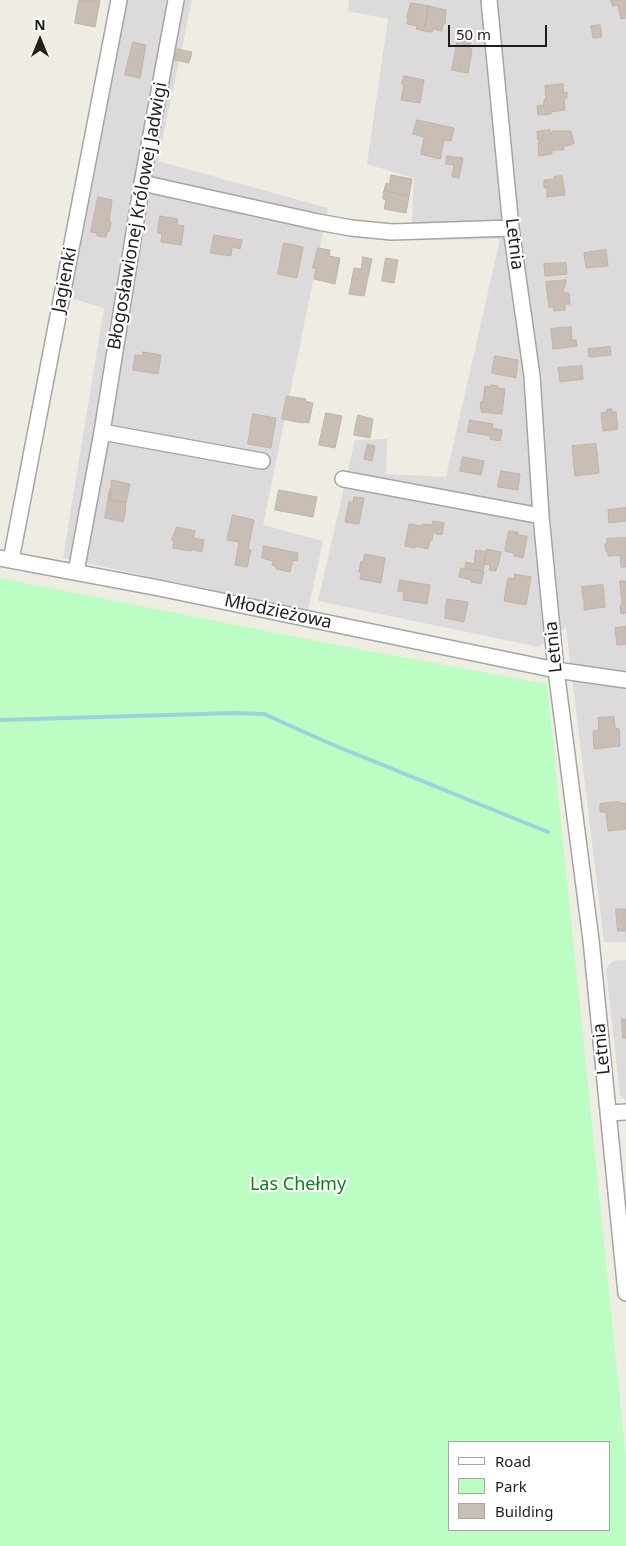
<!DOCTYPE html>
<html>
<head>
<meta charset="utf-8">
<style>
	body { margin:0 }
	#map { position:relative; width:626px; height:1546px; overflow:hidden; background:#efece3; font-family:"Noto Sans",sans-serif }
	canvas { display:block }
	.legend { position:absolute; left:448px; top:1441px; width:162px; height:90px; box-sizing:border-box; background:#fff; border:1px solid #a5a5a5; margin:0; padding:6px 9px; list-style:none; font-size:15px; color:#1e1e1e }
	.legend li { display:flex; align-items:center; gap:10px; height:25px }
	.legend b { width:25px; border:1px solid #a5a5a5 }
	.north { position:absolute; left:15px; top:15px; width:50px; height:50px; -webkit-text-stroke:4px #fff; paint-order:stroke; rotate:0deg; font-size:14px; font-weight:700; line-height:20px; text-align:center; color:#1e1e1e }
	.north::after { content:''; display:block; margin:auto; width:18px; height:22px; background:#1e1e1e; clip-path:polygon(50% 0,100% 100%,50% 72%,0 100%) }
	.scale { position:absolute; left:448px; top:25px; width:99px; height:22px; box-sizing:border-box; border:2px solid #1e1e1e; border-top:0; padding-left:6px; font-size:15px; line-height:18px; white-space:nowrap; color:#1e1e1e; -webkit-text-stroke:4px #fff; paint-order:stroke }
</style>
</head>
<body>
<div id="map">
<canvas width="626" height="1546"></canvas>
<ul class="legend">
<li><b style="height:6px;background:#fff"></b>Road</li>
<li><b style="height:14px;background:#bcfdc4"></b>Park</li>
<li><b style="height:14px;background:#c8beb6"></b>Building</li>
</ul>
<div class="north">N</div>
<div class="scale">50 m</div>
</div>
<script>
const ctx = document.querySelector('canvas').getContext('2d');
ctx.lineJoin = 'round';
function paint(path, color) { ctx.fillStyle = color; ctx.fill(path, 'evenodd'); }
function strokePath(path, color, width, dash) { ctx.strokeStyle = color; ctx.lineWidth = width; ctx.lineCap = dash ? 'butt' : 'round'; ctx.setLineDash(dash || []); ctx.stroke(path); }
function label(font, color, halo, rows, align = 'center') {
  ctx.font = font + ' "Noto Sans",sans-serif'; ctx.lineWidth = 4.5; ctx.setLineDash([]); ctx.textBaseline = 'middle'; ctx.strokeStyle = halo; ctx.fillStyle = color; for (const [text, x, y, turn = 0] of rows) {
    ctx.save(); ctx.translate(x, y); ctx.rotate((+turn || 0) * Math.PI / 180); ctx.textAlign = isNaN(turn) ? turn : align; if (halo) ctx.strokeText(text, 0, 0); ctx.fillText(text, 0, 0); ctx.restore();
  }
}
const residential = new Path2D(`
	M127,0H192L158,161L328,208L263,525L323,541L308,610L63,558L104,308L67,297Z
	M349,0H626V942H604L566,627L539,647L318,601L355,440L387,439L386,474L446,477L500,239L411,240L414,178L367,164L388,19L348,11Z
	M626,960V1101L620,1095L606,969L613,961Z`);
const park = new Path2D(`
	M0,578L321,642L547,684L626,1458V1546H0ZM450,1442H610V1530H450Z`);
const stream = new Path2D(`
	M0,720L234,713L264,714L331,744L548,832`);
const building = new Path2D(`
	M79,0H100L95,27L75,23Z
	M611,0H626V18L621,19L618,5L613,6Z
	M411,3L429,6L424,31L416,29L417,26L407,24L408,17H407Z
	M429,6L446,10L445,24H443L442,31L433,29L432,32L424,31Z
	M600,25L602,37L593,38L591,26Z
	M458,38L471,41L469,48L472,49L468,73L452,70Z
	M133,42L146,45L140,78L125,75Z
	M177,49L192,52L189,63L175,60Z
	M404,76L424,80L420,103L401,100L404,85L402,84Z
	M563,84L564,93L567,92V98H564L565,110L551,112V114L538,115L537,106L544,105V99H546L545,86Z
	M417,120L454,128L451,141L444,140L440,159L421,154L424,137L413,134Z
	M550,130V133H552V131H571L574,143L572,145L563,146L564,150H552V154L539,156L538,143H540L539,140H538L537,132Z
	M447,156L463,158L459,178L452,177L454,165L446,164Z
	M391,175L412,179L409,196L384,191L386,183L389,184Z
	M562,176L565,195L547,197V188H544V180L555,179L554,177Z
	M384,191L409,196L406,213L384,209L386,200L383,199Z
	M98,197L112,200L109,222H111L109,232L107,231L106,237L97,236V233L91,232Z
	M160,216L178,219L177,225L184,226L181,245L161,242L162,234L158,233Z
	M214,235L242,240L240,249L232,247L231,256L211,253Z
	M284,243L303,247L297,278L278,274Z
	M318,248L330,250L329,256L340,258L335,284L314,279L316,268H313Z
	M606,250L608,266L586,268L584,253Z
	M363,257L372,259L364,296L349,294L354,268L361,269Z
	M386,258L398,260L394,283L382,281Z
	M566,263L567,274L545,276L544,264Z
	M566,280L565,287L563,288L564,293H569L570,304H565V310L554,311V307H549L546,282Z
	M571,327L572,340H576L577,346L553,349L551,329Z
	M610,347L611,355L589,357L588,349Z
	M143,352L161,355L158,374L133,370L135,355L142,356Z
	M495,356L518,360L516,378L492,373Z
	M582,366L583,379L560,382L558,368Z
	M491,385L498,386L497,388L505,389L502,414L481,412L482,409H480L481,401L483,402L485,386L491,387Z
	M287,396L306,399L305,401L313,403L309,423L303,422V423L282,419Z
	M607,409H612V412H616L618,429L603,431L601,413L607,412Z
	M326,413L342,416L335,448L319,445Z
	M253,414L276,418L271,448L248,444Z
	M358,415L373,419L370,438L354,435Z
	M470,420L493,424L492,428L502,430L500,441L490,439L491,436L468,432Z
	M368,444L375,446L372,461L364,459Z
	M596,444L599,473L575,476L572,446Z
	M463,457L484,461L481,475L460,471Z
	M501,471L520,474L518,490L498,487Z
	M112,480L130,484L126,503L110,500Z
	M110,489L112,490L110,500L126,503L125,509H126L123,522L105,518Z
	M279,490L317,497L313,517L275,510Z
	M354,497L364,498L359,524L345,522L349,502H353Z
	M626,508V521L609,523L608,510Z
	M233,515L254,520L248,549L251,550L247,567L235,565L239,542L227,540Z
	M433,521L444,523L442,535L433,533L432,540H430L428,549L415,546V548L405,546L409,524L422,526L423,524L432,525Z
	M177,527L195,531L193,538L204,540L202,552L191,549V551L173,548L174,540H172Z
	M509,531L518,532V535L527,536L523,558L514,556V553L505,551Z
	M626,538V567H621L620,555L617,556L616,555L608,556V552H606L605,547V544H607V539Z
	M264,546L298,553L297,561L293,560L290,572L276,569V566L272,565L273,561L262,558Z
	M487,549L501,552L498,566H497L496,571L489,570L490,565L484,564Z
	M476,550L487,552L483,571L465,568L466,562L474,564Z
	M365,554L385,558L381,583L360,579L361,572H359L361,561L363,562Z
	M461,568L484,572L481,584L471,582L472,580L459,577Z
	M515,574L531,577L526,605L504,601L508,578L514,579Z
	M400,580L430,585L427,604L403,600L404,592L398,591Z
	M620,581H626V613L621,614L620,605H622Z
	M603,585L605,607L584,610V599H583L582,587Z
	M447,599L468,602L464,622L445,618Z
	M626,627V644L617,645L615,628Z
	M614,717L615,728L619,729L620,746L594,749L593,731L599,730L598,718Z
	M619,802V803H626V829L608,831L606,812H600V804Z
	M616,909H626V931H618Z
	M622,1019H626V1038H623Z`);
const street = new Path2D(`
	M489,0L511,228L532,376L541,516L556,670L591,940L626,1293
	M142,183L318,222L351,228L392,232L511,228
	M102,432L262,461
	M343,479L541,516
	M0,558L159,588L556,670L626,680
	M11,560L119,0
	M76,572L102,432L142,183L176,0
	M608,1113L626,1112`);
const streetNames = [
	["Błogosławionej Królowej Jadwigi",138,216,-80],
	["Letnia",514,244,83],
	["Jagienki",65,280,-79],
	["Młodzieżowa",278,612,12],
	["Letnia",554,647,-96],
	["Letnia",602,1049,-96]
];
const parkNames = [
	["Las Chełmy",298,1185]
];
paint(residential, '#dcdada');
paint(park, '#bcfdc4');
strokePath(stream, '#a0cfe0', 4);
paint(building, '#c8beb6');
strokePath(building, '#c2b3a4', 1);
strokePath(street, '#a5a5a5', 18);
strokePath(street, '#fff', 15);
label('18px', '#1e1e1e', '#fff', streetNames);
label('18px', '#048314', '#fff', parkNames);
</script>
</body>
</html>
